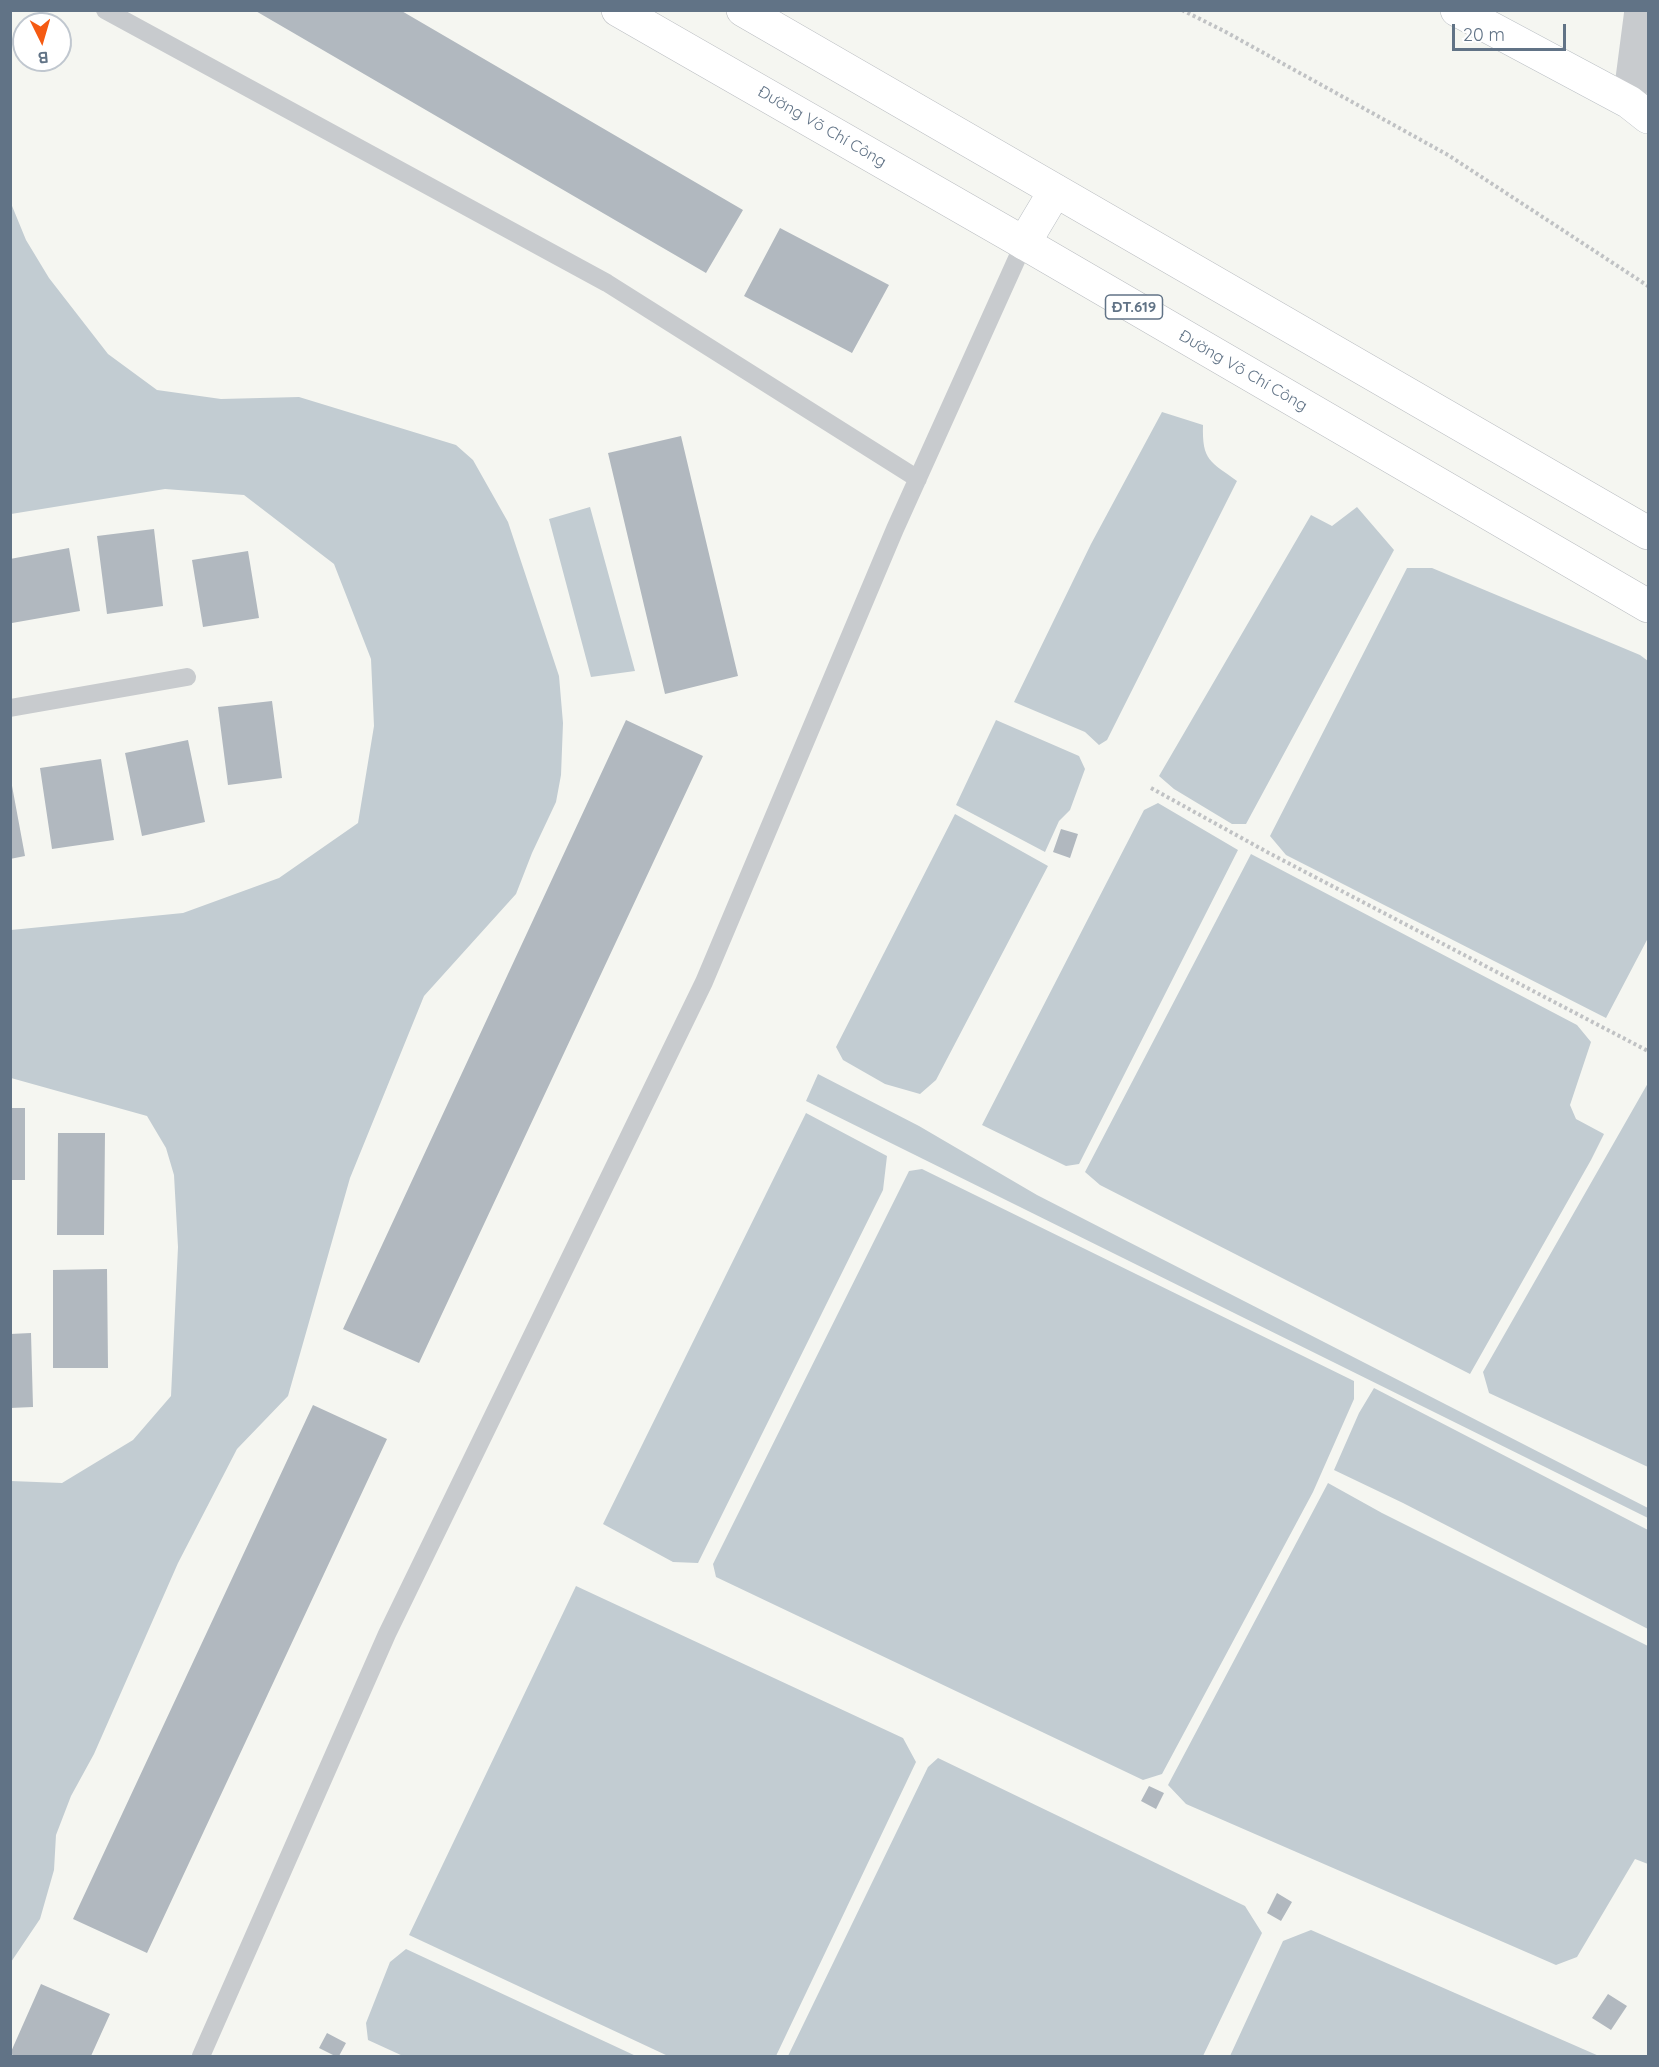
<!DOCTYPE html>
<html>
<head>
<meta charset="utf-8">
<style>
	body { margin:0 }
	#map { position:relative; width:1659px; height:2067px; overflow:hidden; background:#f5f6f1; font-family:Quicksand,sans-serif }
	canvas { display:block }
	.frame { position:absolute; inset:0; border:12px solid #617386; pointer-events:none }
	.north { position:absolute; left:12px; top:12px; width:60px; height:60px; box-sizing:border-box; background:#fff; border:2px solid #c0c7cf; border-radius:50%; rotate:175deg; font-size:16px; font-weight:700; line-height:24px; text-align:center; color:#617386 }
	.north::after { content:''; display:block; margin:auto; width:21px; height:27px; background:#f55a12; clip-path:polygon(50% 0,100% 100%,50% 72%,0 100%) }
	.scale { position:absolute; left:1452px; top:24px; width:114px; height:27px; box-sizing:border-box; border:3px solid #617386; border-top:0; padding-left:8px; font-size:18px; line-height:21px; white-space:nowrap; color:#617386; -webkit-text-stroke:4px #fff; paint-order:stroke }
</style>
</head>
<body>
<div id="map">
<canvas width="1659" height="2067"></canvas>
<div class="frame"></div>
<div class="north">B</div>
<div class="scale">20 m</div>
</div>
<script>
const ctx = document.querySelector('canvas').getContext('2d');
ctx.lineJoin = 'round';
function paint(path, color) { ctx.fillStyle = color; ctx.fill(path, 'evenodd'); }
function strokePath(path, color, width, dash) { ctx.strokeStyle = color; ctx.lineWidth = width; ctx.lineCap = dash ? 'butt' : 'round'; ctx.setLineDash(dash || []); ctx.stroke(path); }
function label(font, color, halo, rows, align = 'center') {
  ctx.font = font + ' Quicksand,sans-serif'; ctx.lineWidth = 6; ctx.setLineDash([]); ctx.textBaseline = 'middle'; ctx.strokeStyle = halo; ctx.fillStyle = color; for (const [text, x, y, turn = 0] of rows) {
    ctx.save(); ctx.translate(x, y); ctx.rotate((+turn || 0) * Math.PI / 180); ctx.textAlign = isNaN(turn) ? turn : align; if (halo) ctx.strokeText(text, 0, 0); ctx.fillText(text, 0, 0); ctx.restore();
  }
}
const water = new Path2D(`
	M10,201L26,240L49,278L108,354L157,390L221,399L299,397L456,445L473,460L508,522L559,676L563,723L561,775L556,802L532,853L516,894L424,996L350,1178L288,1396L237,1449L178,1563L94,1754L71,1796L56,1835L54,1870L40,1919L11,1962V1481L62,1483L133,1440L171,1396L178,1247L174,1175L166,1148L147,1116L11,1078V930L183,913L279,878L358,823L374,726L371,659L334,564L244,495L165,489L11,514Z
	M1162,412L1203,425C1202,461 1210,461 1237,481L1107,740L1099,745L1085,732L1014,702L1091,544Z
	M590,507L635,671L591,677L549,519Z
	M1357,507L1394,550L1246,824H1232L1174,789L1159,776L1311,515L1332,526Z
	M1407,568H1432L1640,655L1648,661V938L1606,1018L1286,855L1270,836Z
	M996,720L1079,756L1085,769L1070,810L1059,821L1045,852L956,805Z
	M1158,803L1238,850L1079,1164L1066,1166L982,1125L1144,810Z
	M955,814L1048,866L936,1080L920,1094L885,1084L843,1060L836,1047Z
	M1251,854L1577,1025L1591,1042L1570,1105L1576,1119L1604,1134L1591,1160L1470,1374L1100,1185L1085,1172Z
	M818,1074L919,1126L1037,1195L1648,1508V1518L806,1101Z
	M1648,1083V1467L1489,1393L1483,1372Z
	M806,1113L887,1156L883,1190L698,1563L673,1562L603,1524Z
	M922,1169L1354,1381V1399L1313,1492L1162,1774L1143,1780L716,1577L713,1564L909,1171Z
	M1374,1388L1648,1530V1629L1403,1503L1334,1470L1359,1413Z
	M1328,1483L1382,1513L1648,1646V1864L1635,1859L1577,1957L1556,1965L1186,1804L1168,1785Z
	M576,1586L903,1738L916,1762L776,2056H668L409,1935Z
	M938,1758L1245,1906L1262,1933L1203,2056H788L928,1767Z
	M1311,1930L1599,2056H1230L1283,1941Z
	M406,1949L636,2056H403L368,2040L366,2023L390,1962Z`);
const building = new Path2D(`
	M254,10H400L743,210L706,273Z
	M780,228L889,285L852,353L744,296Z
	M681,436L738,676L665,694L608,453Z
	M154,529L163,606L107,614L97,536Z
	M69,548L80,611L12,623L10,559Z
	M248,551L259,618L203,627L192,560Z
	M272,701L282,778L228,785L218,707Z
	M626,720L703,756L419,1363L343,1329Z
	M188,740L205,822L142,836L125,753Z
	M101,759L114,840L52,849L40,768Z
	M10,775L25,856L10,859Z
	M1061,829L1078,834L1070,858L1053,852Z
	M10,1108H25V1180H10Z
	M58,1133H105L104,1235H57Z
	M107,1269L108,1368H53V1270Z
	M31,1333L33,1407L10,1408V1334Z
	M313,1405L387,1439L147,1953L73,1919Z
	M1149,1786L1164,1793L1156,1809L1141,1801Z
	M1277,1893L1292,1902L1281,1921L1267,1913Z
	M41,1984L110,2014L91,2056H16L10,2054Z
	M1608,1994L1627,2006L1611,2030L1592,2018Z
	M327,2033L346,2043L339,2056H335L319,2048Z`);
const path = new Path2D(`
	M1182,10L1224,31L1448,155L1648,286
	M1151,788L1267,852L1648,1051`);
const lane = new Path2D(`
	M105,10L607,283L918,479
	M10,708L187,677
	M201,2056L387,1634L704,982L895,529L1024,243`);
const street = new Path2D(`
	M1629,102L1641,10`);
const secondary = new Path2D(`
	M1457,10L1629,102L1648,117
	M1024,243L1055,191`);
const primary = new Path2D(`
	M618,10L1024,243L1648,606
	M743,10L1648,533`);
const shields = [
	[1134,307,57]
];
const shieldNames = [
	["ĐT.619",1134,307]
];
const streetNames = [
	["Đường Võ Chí Công",822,127,30],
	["Đường Võ Chí Công",1243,371,30]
];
paint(water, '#c2ccd2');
paint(building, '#b1b8bf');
strokePath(secondary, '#b9bec3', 34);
strokePath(primary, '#babdc1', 34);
strokePath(path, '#c0c2c4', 4, [3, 3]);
strokePath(lane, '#c8cbce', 18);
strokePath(street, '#c8cbce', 33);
strokePath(secondary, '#fff', 33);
strokePath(primary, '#fff', 33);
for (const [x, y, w] of shields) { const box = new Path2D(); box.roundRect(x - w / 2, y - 12, w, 24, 4.5); ctx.fillStyle = '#fff'; ctx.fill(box); strokePath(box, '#617386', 1.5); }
label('bold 15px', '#617386', null, shieldNames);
label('16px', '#617386', '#fff', streetNames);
</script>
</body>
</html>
